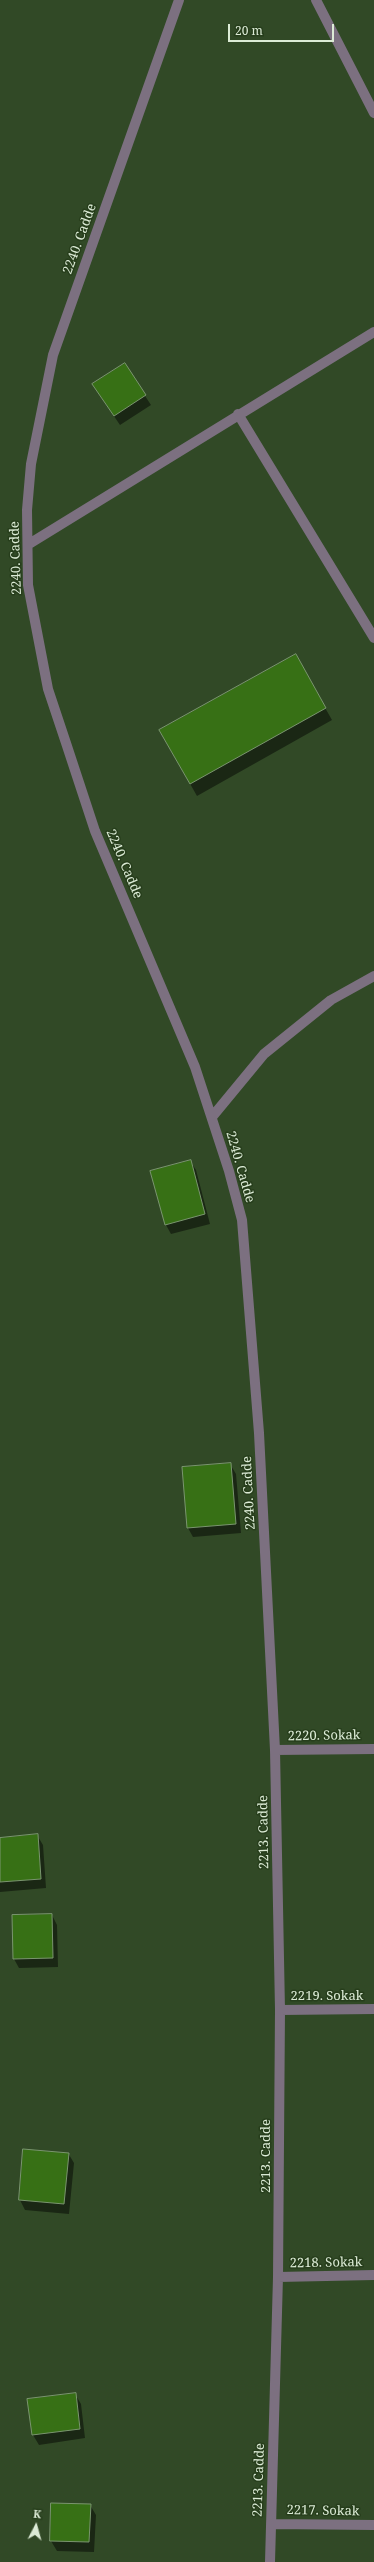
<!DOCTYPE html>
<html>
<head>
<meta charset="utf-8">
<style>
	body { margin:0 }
	#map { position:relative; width:374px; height:2562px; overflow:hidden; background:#314926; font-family:"Noto Serif",serif }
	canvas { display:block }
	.north { position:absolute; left:16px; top:2506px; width:40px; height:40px; -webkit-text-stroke:3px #273e1c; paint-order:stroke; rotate:6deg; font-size:11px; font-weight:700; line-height:16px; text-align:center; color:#dcebd6 }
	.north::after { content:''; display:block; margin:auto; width:14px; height:18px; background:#dcebd6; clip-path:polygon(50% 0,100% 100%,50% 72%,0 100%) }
	.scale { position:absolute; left:228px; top:24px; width:106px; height:18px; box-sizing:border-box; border:2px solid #dcebd6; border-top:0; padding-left:5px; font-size:12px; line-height:14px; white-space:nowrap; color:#dcebd6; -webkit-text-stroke:3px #273e1c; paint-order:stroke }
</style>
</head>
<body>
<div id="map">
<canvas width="374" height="2562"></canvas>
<div class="north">K</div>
<div class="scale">20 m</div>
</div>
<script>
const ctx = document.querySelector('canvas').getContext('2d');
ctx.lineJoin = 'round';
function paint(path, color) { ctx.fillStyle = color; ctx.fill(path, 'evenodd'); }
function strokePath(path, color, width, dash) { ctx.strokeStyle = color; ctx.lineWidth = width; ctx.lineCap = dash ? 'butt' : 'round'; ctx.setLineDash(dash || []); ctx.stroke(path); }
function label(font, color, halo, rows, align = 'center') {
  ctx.font = font + ' "Noto Serif",serif'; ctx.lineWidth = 3; ctx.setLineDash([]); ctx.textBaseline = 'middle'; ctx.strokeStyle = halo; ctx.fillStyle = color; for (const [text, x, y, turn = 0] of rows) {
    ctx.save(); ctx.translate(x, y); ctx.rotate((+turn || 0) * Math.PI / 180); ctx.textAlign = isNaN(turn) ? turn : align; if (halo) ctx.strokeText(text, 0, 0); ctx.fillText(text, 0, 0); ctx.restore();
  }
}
const shadow = new Path2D(`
	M124,364L151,405L120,425L99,394Z
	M295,655L332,720L197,796L160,731Z
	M190,1161L196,1170L210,1224L171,1234L166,1225Z
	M230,1464L236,1474L241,1533L193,1537L188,1528Z
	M37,1835L43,1845L46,1888L0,1892V1839Z
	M52,1915L57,1925L58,1967L19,1968L14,1959Z
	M24,2150L68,2153L74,2163L69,2214L25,2210L20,2200Z
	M75,2394L81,2404L85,2438L39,2445L33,2435L28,2400Z
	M90,2505L96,2515L94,2552L57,2551L51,2541Z`);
const building = new Path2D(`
	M125,363L146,395L114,416L92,384Z
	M296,654L326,708L190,784L159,730Z
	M191,1160L205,1214L165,1225L150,1171Z
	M231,1463L236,1524L187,1528L182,1467Z
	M38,1834L41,1879L0,1882V1838Z
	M52,1914L53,1958L13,1959L12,1915Z
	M23,2149L69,2153L64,2204L19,2200Z
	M76,2393L80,2429L32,2435L27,2399Z
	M51,2503L91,2504L89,2542L50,2541Z`);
const minor = new Path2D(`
	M179,0L53,355L31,464L27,510L28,585L48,689L67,746L95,831L195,1067L229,1171L242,1220L259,1433L275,1750L280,2010L278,2277L270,2562
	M316,0L374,113
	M238,414L374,638
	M29,544L374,332
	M212,1117L264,1054L331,1000L374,976
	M275,1750L374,1749
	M280,2010L374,2009
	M278,2277L374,2275
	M271,2524L374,2525`);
const streetNames = [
	["2240. Cadde",80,239,-70],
	["2240. Cadde",16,558,-92],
	["2240. Cadde",124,864,67],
	["2240. Cadde",240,1167,74],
	["2240. Cadde",249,1493,-93],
	["2220. Sokak",324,1736,-1],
	["2213. Cadde",264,1832,-91],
	["2219. Sokak",327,1996],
	["2213. Cadde",266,2156,-90],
	["2218. Sokak",326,2263,-1],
	["2213. Cadde",259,2480,-88],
	["2217. Sokak",323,2511,1]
];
paint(shadow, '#0007');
paint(building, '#377015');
strokePath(building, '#7a956f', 1);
strokePath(minor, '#7c7080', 10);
label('13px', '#dcebd6', '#273e1c', streetNames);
</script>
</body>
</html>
